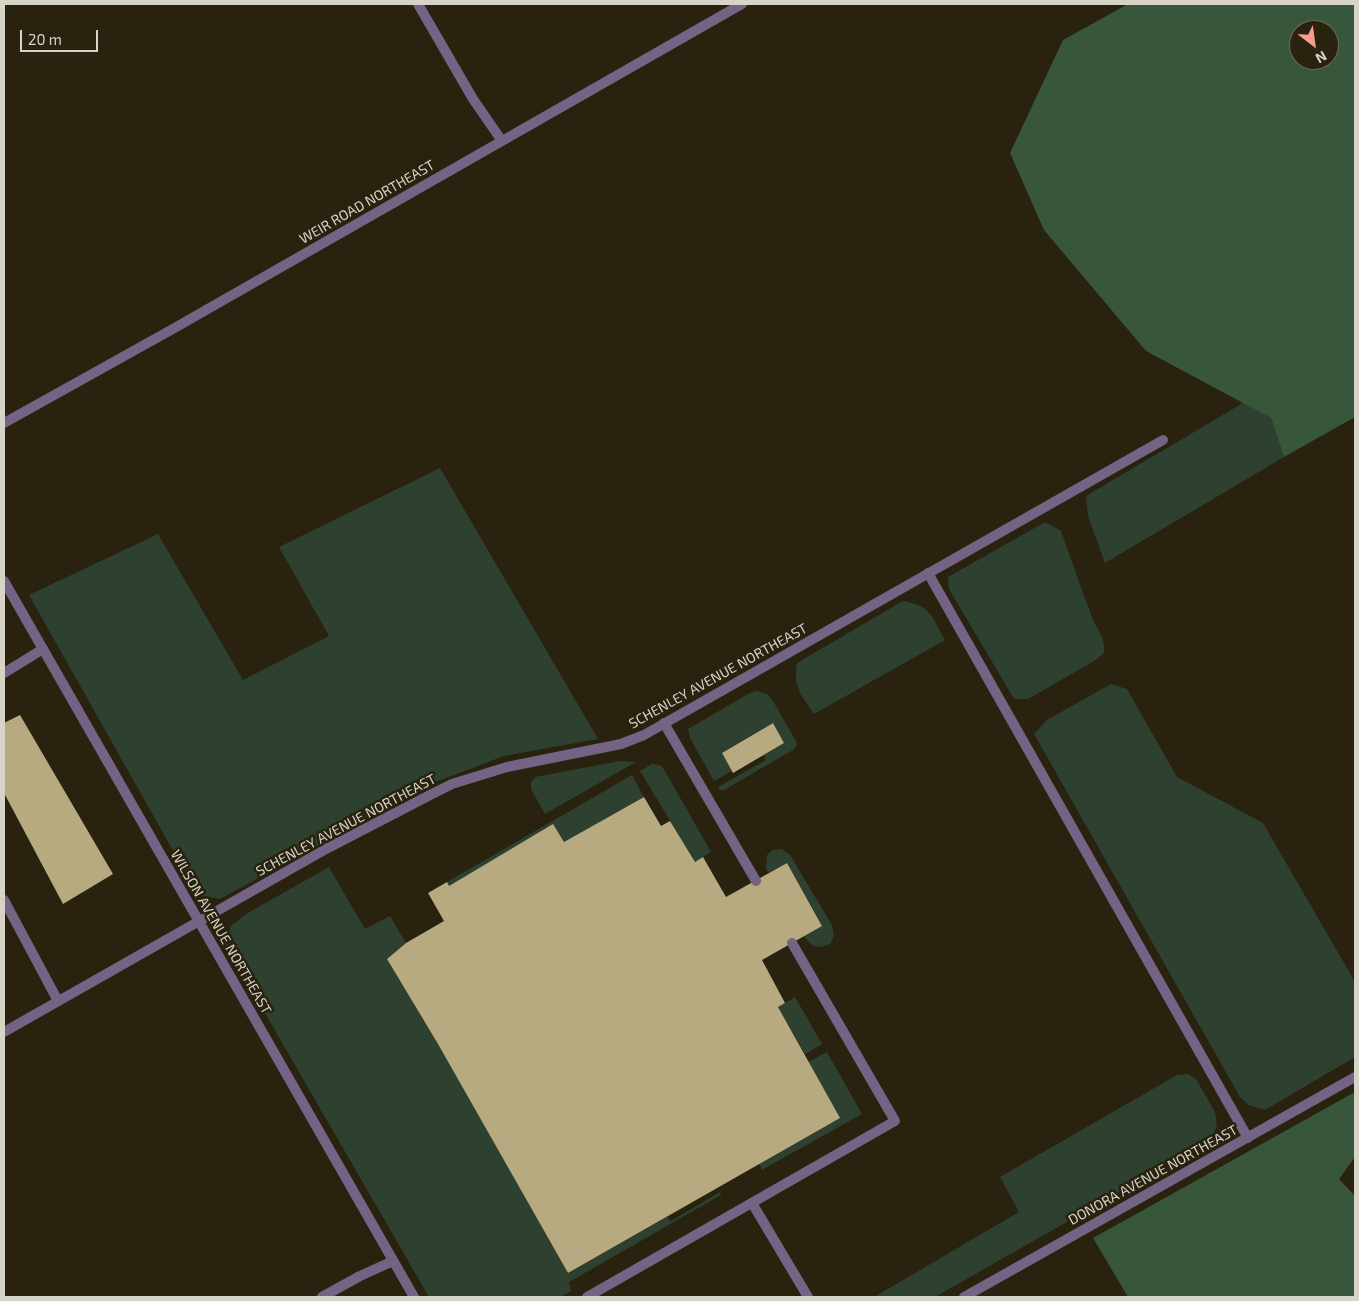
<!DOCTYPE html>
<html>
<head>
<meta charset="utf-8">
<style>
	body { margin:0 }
	#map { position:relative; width:1359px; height:1301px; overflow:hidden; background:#28220f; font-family:"Exo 2",sans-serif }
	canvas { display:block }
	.frame { position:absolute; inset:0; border:5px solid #d6d3c7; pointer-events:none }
	.north { position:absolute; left:1289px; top:20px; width:50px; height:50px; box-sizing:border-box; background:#28220f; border:1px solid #6e6959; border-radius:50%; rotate:150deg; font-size:14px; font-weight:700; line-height:20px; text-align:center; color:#d6d3c7 }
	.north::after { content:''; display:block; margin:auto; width:18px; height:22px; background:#f59d8d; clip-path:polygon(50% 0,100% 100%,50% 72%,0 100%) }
	.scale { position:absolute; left:20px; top:30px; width:78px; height:22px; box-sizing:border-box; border:2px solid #d6d3c7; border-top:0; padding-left:6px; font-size:15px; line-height:18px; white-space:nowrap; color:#d6d3c7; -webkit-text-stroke:4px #28220f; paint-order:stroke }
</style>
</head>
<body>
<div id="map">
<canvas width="1359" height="1301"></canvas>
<div class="frame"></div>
<div class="north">N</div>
<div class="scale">20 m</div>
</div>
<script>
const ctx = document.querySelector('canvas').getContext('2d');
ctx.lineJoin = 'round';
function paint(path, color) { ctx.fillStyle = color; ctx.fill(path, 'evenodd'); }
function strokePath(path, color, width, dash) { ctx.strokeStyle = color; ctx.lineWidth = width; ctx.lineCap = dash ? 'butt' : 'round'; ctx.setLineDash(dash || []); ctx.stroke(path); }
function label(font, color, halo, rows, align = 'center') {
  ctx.font = font + ' "Exo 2",sans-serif'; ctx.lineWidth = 5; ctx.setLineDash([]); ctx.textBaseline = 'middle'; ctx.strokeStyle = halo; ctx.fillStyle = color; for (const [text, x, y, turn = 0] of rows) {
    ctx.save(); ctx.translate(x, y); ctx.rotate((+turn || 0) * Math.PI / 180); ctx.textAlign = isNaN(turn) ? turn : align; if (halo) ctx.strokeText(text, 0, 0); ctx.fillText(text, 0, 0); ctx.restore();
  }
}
const green = new Path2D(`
	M1243,403L1271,418L1284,457L1105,563L1088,516L1086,496Z
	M440,468L598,739L504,756L430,784L220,899L198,895L29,595L158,534L243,680L329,636L279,547Z
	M1045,522L1061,531C1071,559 1081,588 1092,617C1098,632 1105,635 1104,653L1096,660L1028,699H1014L949,589L948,577Z
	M903,601C932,606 931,616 945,640L814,714C801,694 793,688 797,663Z
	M1111,684L1127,689L1177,777L1263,823L1355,982V1057L1265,1110L1249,1105L1240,1097L1034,734L1047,720Z
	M757,691L767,694L773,701L797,743L796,747L793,750L724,790H720L718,787L766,760L764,755L784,743L772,723L722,753L732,771L714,781L690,738L688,729L750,693Z
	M620,761L636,762L545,814L531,789V782L535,777Z
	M652,764L662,766L711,852L695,862L640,771Z
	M632,775L644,797L564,842L553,825L449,886L447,882Z
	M782,849L790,855L832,925L834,936L830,944C816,949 813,948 804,936L822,925L787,863L768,873L766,868L767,855L773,850Z
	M329,867L365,929L390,916L406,943L387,959L438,1044L568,1273L667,1217L671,1221L720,1192L721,1195L569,1282L571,1291L560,1297H429L225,944L231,926L246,914Z
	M795,997L822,1044L805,1054L778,1007Z
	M827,1052L862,1114L762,1170L759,1164L808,1062Z
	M1188,1074L1196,1079L1215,1112L1217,1127L1209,1141L935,1297H874L1019,1212L1000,1177L1177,1075Z`);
const forest = new Path2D(`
	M1128,4H1355V417L1284,457L1271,418L1146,351L1044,230L1010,153L1063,40ZM1299,30H1329V60H1299Z
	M1355,1092V1157L1339,1179L1355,1196V1297H1128L1093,1238Z`);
const building = new Path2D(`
	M20,715L113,874L63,904L4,793V723Z
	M773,723L784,743L733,773L722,753Z
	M644,797L661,826L670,821L695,862L703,857L726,897L787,863L822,926L762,960L785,1003L778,1007L840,1118L568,1273L438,1044L387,959L406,943L444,921L428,893L447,882L449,886L553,824L564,842Z`);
const service = new Path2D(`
	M928,573L1248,1138
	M4,673L43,649
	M664,723L756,881
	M4,900L58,1001
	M752,1203L808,1297
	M587,1297L895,1121L792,943`);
const minor = new Path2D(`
	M418,4L473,99L502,141
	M4,423L171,330L742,4
	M4,581L414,1297
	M4,1032L326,849L432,794L452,784L507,767L621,744L644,735L1163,440
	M322,1297L360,1276L393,1261
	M964,1297L1355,1077`);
const streetNames = [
	["WEIR ROAD NORTHEAST",367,202,-30],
	["SCHENLEY AVENUE NORTHEAST",718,676,-29],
	["SCHENLEY AVENUE NORTHEAST",346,825,-28],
	["WILSON AVENUE NORTHEAST",221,932,60],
	["DONORA AVENUE NORTHEAST",1153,1175,-29]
];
paint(green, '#2e4130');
paint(forest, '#37563a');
paint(building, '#b7aa80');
strokePath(service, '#736485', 10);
strokePath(minor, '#736485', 10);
label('14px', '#d6d3c7', '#28220f', streetNames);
</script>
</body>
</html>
